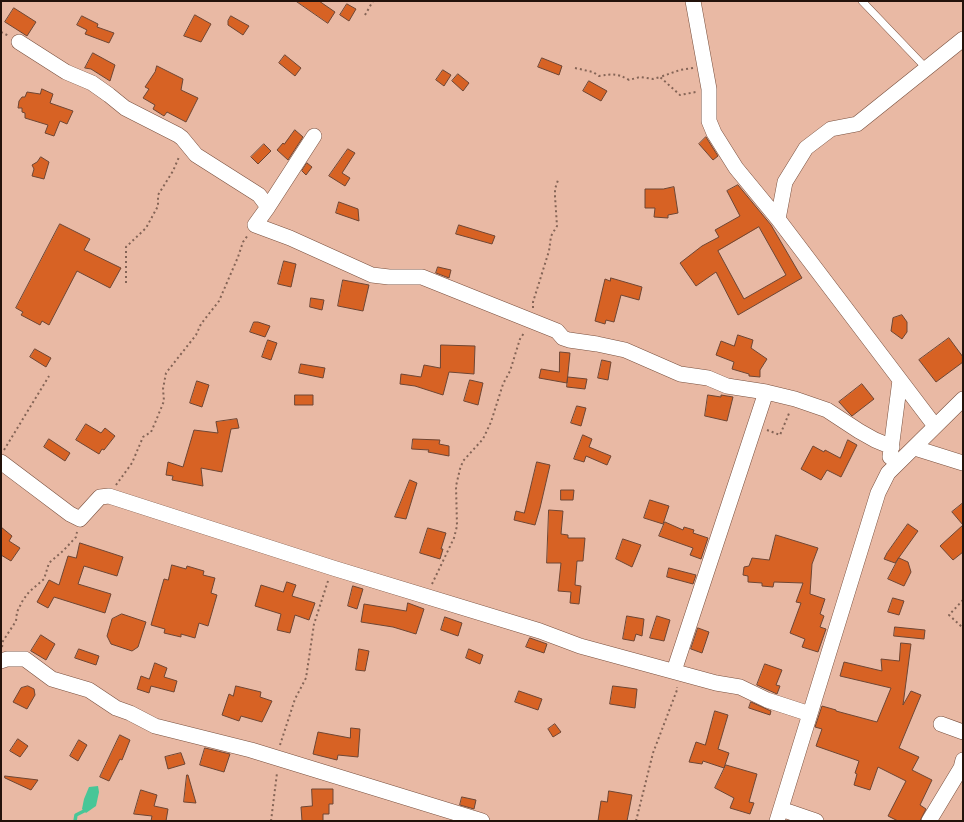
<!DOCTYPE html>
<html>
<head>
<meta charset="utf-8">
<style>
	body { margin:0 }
	#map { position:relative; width:964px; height:822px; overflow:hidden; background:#e9b9a4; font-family:"Libre Baskerville",serif }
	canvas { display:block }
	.frame { position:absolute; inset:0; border:2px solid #23120b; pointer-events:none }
</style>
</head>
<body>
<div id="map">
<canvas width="964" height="822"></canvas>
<div class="frame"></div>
</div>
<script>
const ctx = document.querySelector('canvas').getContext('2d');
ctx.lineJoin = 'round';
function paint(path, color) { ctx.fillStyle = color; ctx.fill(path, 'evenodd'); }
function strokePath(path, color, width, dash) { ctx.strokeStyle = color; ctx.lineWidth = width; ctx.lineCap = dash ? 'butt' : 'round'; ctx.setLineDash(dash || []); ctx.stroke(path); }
const water = new Path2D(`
	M98,786L99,792L96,806L86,813L82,809L84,799L89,787Z`);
const stream = new Path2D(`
	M75,821L76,815L84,811`);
const building = new Path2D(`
	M296,1H319L335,12L328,23Z
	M347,4L356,9L349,21L340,15Z
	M14,8L36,22L27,36L5,22Z
	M195,15L211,24L201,42L184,36Z
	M82,16L98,24L97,27L114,33L109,43L85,34L87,30L77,25Z
	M231,16L249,26L243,35L228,25V21Z
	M93,53L115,65L110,81L91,69L85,68Z
	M285,55L301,68L295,76L279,63Z
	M542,58L562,66L559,75L538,67Z
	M157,66L183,79L181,90L198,98L186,122L167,112L164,116L153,109L155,105L143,98L149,89L145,87L155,72Z
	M443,70L451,75L444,86L436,80Z
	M458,74L469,83L463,91L452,81Z
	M589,81L607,91L601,101L583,91Z
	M42,89L53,94L50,103L73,111L67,124L60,121L54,136L45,133L48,125L25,118V113L22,112V108H18L19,101L22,97H25L27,92L40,94Z
	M295,130L303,137L288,160L277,150L283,143L284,144Z
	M706,137L718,156L713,160L699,144Z
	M264,144L271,151L258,164L251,157Z
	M348,149L355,153L342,173L350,178L345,186L329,176Z
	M41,157L49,162L44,179L32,176L34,169L32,165L37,162Z
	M307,163L312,167L306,175L302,171Z
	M738,185L771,225L802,278L738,315L716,272L696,286L680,263L702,246L719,237L715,230L740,216L727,191ZM759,227L786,275L744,299L718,251Z
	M674,187L678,213L668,215V218L654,217L655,208H645V189H663Z
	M339,202L358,209L359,221L336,213Z
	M60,224L90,239L84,250L121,268L110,288L77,271L49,325L42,321L40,325L21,315L23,312L16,308Z
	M459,225L495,236L492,244L456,234Z
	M284,261L296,264L291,287L278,284Z
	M438,267L451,270L449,278L436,273Z
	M611,278L642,287L639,300L621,295L614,322L606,320L605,324L595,321L605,279L610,281Z
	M343,280L369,285L363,311L338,306Z
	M311,298L324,300L322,310L310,307Z
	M902,315L907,322V332L902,339L891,331L893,318Z
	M254,322H258L270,326L265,337L250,332Z
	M738,335L753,340L751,348L767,359L760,370V377L749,376V374L732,369L734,362L716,355L721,341L734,346Z
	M949,338L963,357V362L936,382L919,360Z
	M268,340L277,343L271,360L262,357Z
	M441,345L475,346L474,374L449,372L443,395L415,386L400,384L401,374L421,377L424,365L440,368Z
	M35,349L51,358L46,367L30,357Z
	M560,352L570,353L567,383L539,378L541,369L559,372Z
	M602,360L611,362L608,380L598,378Z
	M301,364L325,368L323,378L299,373Z
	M568,377L587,379L585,389L567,387Z
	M470,380L483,383L478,405L464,401Z
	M197,381L209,385L202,407L190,403Z
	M862,384L874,399L852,416L849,413L839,402Z
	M295,395H313V405H295Z
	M708,395L721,397V395L733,397L727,421L705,416Z
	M577,406L586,408L581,426L571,423Z
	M237,419L239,428L231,429L222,472L201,468L203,486L172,480L173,476L166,475L168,462L183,467L194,430L218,433L216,422Z
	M86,424L101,433L105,428L115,436L104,450L102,449L99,454L76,440Z
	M583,435L592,439L589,447L611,456L607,465L586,456L584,462L574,459Z
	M49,439L70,453L65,461L44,447Z
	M413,439L440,440L439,444L449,446V456L428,452L429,450L412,449Z
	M848,440L857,445L841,477L827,470L821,480L801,469L813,446L824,452L825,450L840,458Z
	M537,462L550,465L540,508L535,525L514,520L516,511L524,513Z
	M410,480L417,483L406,519L395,517Z
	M561,490H574L573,500H561Z
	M650,500L669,506L663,524L644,518Z
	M963,503V552L953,560L940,546L963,525L952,512Z
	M549,510L563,511L561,534L568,535V538H585L583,561H577L575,585L581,586L579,604L570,603L571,592L558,591L561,563H547Z
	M665,522L683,530L684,527L694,530L693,533L708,538L701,559L690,555L693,548L659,536Z
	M908,524L918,531L895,563L884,559L887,553Z
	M1,527L12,536L9,541L20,548L11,561L1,555Z
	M428,528L446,533L441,549H443L440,559L420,553Z
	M776,535L818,548L812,564L810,594L825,599L820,614L824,616L820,627L826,629L818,652L802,647L805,639L790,633L801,603L796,602L803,583L774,582L773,587L762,586V583L748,582V576L743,575L744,567L749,566L752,558L769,560Z
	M623,539L641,545L632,567L616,559Z
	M80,543L123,557L117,576L84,566L78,584L111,594L105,613L54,597L48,608L37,602L49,580L59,585L68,556L76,558Z
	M899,558L908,562L911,572L904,586L888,579Z
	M172,565L186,569L187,566L204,571L203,575L215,578L211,593L217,595L208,626L199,623L195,638L181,634V637L164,633L165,629L151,625L164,579L168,580Z
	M669,568L696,575L693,584L667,577Z
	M287,582L296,585L292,596L315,603L309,620L295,615L290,633L277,630L281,614L255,606L261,585L283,592Z
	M353,586L363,589L357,609L348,606Z
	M893,598L904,601L899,615L888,612Z
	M408,603L424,609L416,634L393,627L361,622L364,604L406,611Z
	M122,614L146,622L138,647L132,651L111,644L107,636L112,619Z
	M627,616L644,619L642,636L636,634L634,641L623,639Z
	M657,616L670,620L664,641L650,638Z
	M445,617L462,623L458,636L441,630Z
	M895,627L925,630L924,639L894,636Z
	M698,628L709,632L702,653L691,649Z
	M41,635L55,644L46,660L31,651Z
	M530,638L547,644L544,653L526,647Z
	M901,643L911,644L903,705L911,691L921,695L899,748L919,757L912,770L932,780L920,805L926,809L920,821H898L888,816L906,781L878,767L870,790L854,785L857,774L855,773L859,761L816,746L822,729L815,727L822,706L836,710V711L877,722L891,688L840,676L844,662L882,671L881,659L899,661Z
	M79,649L99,656L96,665L75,658Z
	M359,649L369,651L365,671L356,670Z
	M469,649L483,655L480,664L466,658Z
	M155,663L167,668L164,677L177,681L174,692L151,686L149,693L137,689L141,676L149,679Z
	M765,664L782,670L776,685L780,686L777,694L757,685Z
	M28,686L34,689L35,695L27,709L13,702L21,688Z
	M236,686L261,692L260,697L272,701L262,722L241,716L239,721L222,715L229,694L233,696Z
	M613,686L637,689L635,708L610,704Z
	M519,691L542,699L538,710L515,702Z
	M751,702L771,711L770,715L749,708Z
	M715,711L728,715L718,749L729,753L724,768L703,761L702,764L689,762L696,742L705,745Z
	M555,724L561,732L553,737L548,729Z
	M351,728L360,729L358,757L338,755L337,760L313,754L318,732L350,738Z
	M120,735L130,740L122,760L120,759L109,781L100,777Z
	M18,739L28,746L20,757L10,751Z
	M79,740L87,745L78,761L70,756Z
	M205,748L230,754L224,772L200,765Z
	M181,753L185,764L168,769L165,757Z
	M726,765L757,774L749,802L754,803L750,814L730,808L734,798L715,788Z
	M187,775H188L196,803L184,802Z
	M5,776L38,780L31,790L5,778Z
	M312,789H333V804H329V814H323V821H302L301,807L312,806Z
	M141,790L157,795L154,806L168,809L166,821H151L152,816L134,814Z
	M609,791L632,795L627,821H598L601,801L607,802Z
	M462,797L476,800L474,809L460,805Z`);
const path = new Path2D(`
	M365,15L373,1
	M1,32L9,36
	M575,68L593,72L599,76C612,74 617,73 629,80L640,77L653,79L660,77
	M693,68L680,70L660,77L680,95L696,92
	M126,283V247L146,228L158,206V195L173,171L179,157
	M533,308V302L549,251L551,236L557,226L555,196V189L558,180
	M767,430L780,435L790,411
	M4,450L49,376
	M116,485L132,463L143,437L151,432L155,423L164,401L163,389L166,373L196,335L201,324L219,301L238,257L243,242L248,235
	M432,584L454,538L457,526L456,486L460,469L463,461L483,439L491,422L503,384L510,371L520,339L524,333
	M963,600L949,615L963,628
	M2,647L3,641L16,621L17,612L23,600L29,592L44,579L49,563L63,551L76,537L77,532
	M280,745L295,699L306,678L314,624L328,581
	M271,821L277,773
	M636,821L653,753L677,690V687`);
const lane = new Path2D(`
	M862,1L926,68`);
const street = new Path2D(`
	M693,1L709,89V121L714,133L736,168L778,219L935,426
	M19,42L66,72L92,83L109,95L125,108L178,135L182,138L196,155L259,195L268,207L255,225L290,238L372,275L389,277H422L557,331L563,338L569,340L597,344L625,350L680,374L708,378L727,386L766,392L795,399L827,410L859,431L875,440L892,447
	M268,207L314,136
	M778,219L785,182L806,148L831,129L857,124L963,39
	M915,448L963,463
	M890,457L900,380
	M1,462L70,514L80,519L100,497L109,496L333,568L540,631L580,646L716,683L740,687L767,700L810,714
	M1,661L7,659H25L52,679L89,690L116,708L130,713L155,726L251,750L482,821
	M674,671L766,392
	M941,724L963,732
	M781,809L816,821
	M777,821L878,493L888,473L963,399
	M929,821L961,768L963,760`);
paint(water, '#48c697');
strokePath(stream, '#48c697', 3.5);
paint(building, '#d76224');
strokePath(building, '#6e4634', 1);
strokePath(lane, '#784f3d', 8);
strokePath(street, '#784f3d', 16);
strokePath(path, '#846456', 2, [2, 3]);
strokePath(lane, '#fff', 7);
strokePath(street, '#fff', 15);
</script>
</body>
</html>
